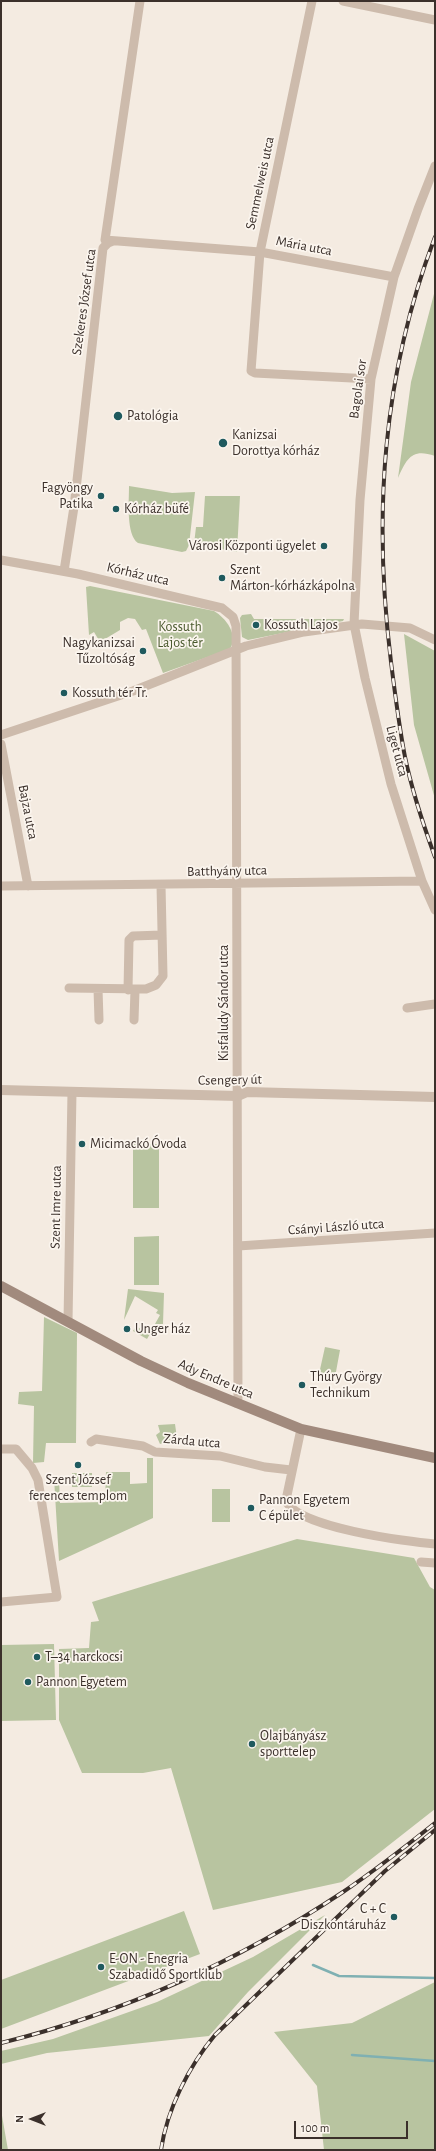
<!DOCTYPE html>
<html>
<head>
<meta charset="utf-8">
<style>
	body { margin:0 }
	#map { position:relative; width:436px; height:2151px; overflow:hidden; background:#f4ebe1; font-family:"Alegreya Sans",sans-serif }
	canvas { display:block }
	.frame { position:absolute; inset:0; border:2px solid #3b302b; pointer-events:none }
	.north { position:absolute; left:12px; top:2099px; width:40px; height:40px; -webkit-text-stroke:3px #fbf5ee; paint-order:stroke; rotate:270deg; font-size:11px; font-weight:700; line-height:16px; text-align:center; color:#3b302b }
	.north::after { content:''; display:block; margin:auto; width:14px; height:18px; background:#3b302b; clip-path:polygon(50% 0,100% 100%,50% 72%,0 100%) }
	.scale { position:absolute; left:294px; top:2121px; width:114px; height:18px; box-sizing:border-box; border:2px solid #3b302b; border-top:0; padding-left:5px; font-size:12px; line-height:14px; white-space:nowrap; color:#3b302b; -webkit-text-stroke:3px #fbf5ee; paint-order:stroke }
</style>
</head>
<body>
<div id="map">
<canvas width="436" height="2151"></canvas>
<div class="frame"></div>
<div class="north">N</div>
<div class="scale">100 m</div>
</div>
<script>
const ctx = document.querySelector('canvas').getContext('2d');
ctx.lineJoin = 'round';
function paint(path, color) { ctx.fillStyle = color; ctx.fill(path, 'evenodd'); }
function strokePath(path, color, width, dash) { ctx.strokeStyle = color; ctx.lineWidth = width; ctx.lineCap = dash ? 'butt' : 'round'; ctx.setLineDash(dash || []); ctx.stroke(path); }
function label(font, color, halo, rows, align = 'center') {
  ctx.font = font + ' "Alegreya Sans",sans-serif'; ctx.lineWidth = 3.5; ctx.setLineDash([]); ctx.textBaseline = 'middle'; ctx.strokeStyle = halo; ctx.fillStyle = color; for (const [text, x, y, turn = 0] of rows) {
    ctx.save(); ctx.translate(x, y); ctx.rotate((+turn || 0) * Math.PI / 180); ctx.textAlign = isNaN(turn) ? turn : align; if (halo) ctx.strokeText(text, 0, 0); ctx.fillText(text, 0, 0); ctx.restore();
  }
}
const green = new Path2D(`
	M435,290V456C412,448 407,458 398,478L411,382Z
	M129,486L172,493L195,492L189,545L186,551L182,552L138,543C126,535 129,501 129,486Z
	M205,496H240L237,552L194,544L196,527H203Z
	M90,586L214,611C226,618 239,635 230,649L163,673L146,629L142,630L135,619L128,618L120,622V630L100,642L94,632L89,635L86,587Z
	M251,614L254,619H344L343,621L248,640L242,637L240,618L242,615Z
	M404,634L435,651V799L414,725Z
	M133,1144H159V1208H133Z
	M159,1236V1285H134V1237Z
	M128,1289L164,1293L163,1324H155L160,1315L156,1313L158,1310L135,1296L124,1320Z
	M44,1317L77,1333L76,1443H46L44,1462L33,1463L34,1406L18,1404L19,1392L42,1391Z
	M136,1326L150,1334L147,1339L133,1331Z
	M325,1347L340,1350L335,1377L319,1374Z
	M175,1424L177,1438L160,1444L156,1435L160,1432L158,1425Z
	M147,1458H153V1518L59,1561L54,1478H59L60,1503L105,1502L106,1472H130V1484L147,1483Z
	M72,1473H92V1487H72Z
	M212,1489H230V1522H212Z
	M297,1539L414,1558L430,1587L435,1590V1809L342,1882L213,1910L171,1768L143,1773H82L59,1720V1649L89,1648L91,1622L99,1621L92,1602Z
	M54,1644L56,1720L1,1721V1645Z
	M184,1911L200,1954L1,2029V1980Z
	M325,1915L248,1992L209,2036L47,2053L1,2064V2051L53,2039L157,2002L253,1957Z
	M435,1982V2150H324L317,2086L274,2032L352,2023Z
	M1,2110L8,2150H1Z`);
const stream = new Path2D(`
	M313,1965L339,1976L435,1978
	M352,2055L435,2061`);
const minor = new Path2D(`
	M140,1L105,240L260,252L394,277
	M312,1L260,252L251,371L255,373L371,379
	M343,1L435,20
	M435,166L418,209L394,277L371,379L360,500L354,624L365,678L391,784L422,881L435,910
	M1,560L78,574L222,608L233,617L236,626L238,1398L236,1403
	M64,571L74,507L103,248L108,243L113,241
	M1,735L133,691L246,646L304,632L362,624L410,628L435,640
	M1,744L28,886
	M1,886L422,881
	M69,988L146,989L156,985L163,976L161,885
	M98,989L99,1020
	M128,990L129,940L133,936L162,935
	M407,1008L435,1004
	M134,1020L135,990
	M238,1246L435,1233
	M68,1321L72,1092
	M301,1429L286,1500C293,1527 409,1542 435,1544
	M91,1442L96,1439L143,1446L155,1452L220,1456L265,1467L291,1470
	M1,1449H16L32,1468L38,1480L57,1597L1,1602
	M421,1562L435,1563`);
const tertiary = new Path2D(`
	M1,1090L238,1096L247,1092L435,1097`);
const secondary = new Path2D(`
	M1,1286L141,1361L188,1383L301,1429L435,1458`);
const rail = new Path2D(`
	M435,237C382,376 373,516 391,662C395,694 399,726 405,757C412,791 423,824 435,857
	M1,2043C122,2013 239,1961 343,1892C374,1871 405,1847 435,1823
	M161,2150C167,2109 189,2066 215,2035L385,1871L435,1830`);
const markers = [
	[118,416,5,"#1f5a5e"],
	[223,443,5,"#1f5a5e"],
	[101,496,4,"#1f5a5e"],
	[116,509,4,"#1f5a5e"],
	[324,546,4,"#1f5a5e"],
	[222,578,4,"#1f5a5e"],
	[256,625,4,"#1f5a5e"],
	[143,651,4,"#1f5a5e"],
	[64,693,4,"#1f5a5e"],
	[82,1144,4,"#1f5a5e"],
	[127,1329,4,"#1f5a5e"],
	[302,1385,4,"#1f5a5e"],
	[78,1465,4,"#1f5a5e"],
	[251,1508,4,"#1f5a5e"],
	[37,1657,4,"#1f5a5e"],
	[28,1682,4,"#1f5a5e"],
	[252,1744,4,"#1f5a5e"],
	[394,1917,4,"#1f5a5e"],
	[101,1967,4,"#1f5a5e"]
];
const streetNames = [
	["Semmelweis utca",260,183,-78],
	["Mária utca",304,246,11],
	["Szekeres József utca",84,302,-82],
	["Bagolai sor",358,389,-82],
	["Kórház utca",138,574,13],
	["Liget utca",397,751,75],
	["Bajza utca",28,812,79],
	["Batthyány utca",227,871,-1],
	["Kisfaludy Sándor utca",224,1003,-90],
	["Csengery út",230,1080,-1],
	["Szent Imre utca",56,1207,-89],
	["Csányi László utca",336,1227,-4],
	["Ady Endre utca",216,1379,23],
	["Zárda utca",192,1441,5]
];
const poiNames = [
	["Patológia",127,416],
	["Kanizsai",232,435],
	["Dorottya kórház",232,451],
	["Fagyöngy",93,488,"right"],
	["Patika",93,504,"right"],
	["Kórház büfé",124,509],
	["Városi Központi ügyelet",316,546,"right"],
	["Szent",230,570],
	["Márton-kórházkápolna",230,586],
	["Kossuth Lajos",264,625],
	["Nagykanizsai",135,643,"right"],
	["Tűzoltóság",135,659,"right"],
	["Kossuth tér Tr.",72,693],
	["Micimackó Óvoda",90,1144],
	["Unger ház",135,1329],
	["Thúry György",310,1377],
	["Technikum",310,1393],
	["Szent József",78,1480,"center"],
	["ferences templom",78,1496,"center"],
	["Pannon Egyetem",259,1500],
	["C épület",259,1516],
	["T–34 harckocsi",45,1657],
	["Pannon Egyetem",36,1682],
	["Olajbányász",260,1736],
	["sporttelep",260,1752],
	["C + C",386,1909,"right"],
	["Diszkontáruház",386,1925,"right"],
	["E-ON - Enegria",109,1959],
	["Szabadidő Sportklub",109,1975]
];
const parkNames = [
	["Kossuth",180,627],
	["Lajos tér",180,643]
];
paint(green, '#b8c4a0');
strokePath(stream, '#7fb0b2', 2.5);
strokePath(minor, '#cdbbac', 9);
strokePath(tertiary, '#cdbbac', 10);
strokePath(secondary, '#a18a7d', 10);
strokePath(rail, '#3b302b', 4);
strokePath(rail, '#fbf5ee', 2.5, [8]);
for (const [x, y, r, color] of markers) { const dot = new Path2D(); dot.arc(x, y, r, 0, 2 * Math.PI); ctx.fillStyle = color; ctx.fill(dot); strokePath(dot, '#fbf5ee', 1.5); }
label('14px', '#3b302b', '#fbf5ee', streetNames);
label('14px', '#3b302b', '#fbf5ee', poiNames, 'left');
label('14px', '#4a5a2e', '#fbf5ee', parkNames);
</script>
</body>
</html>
